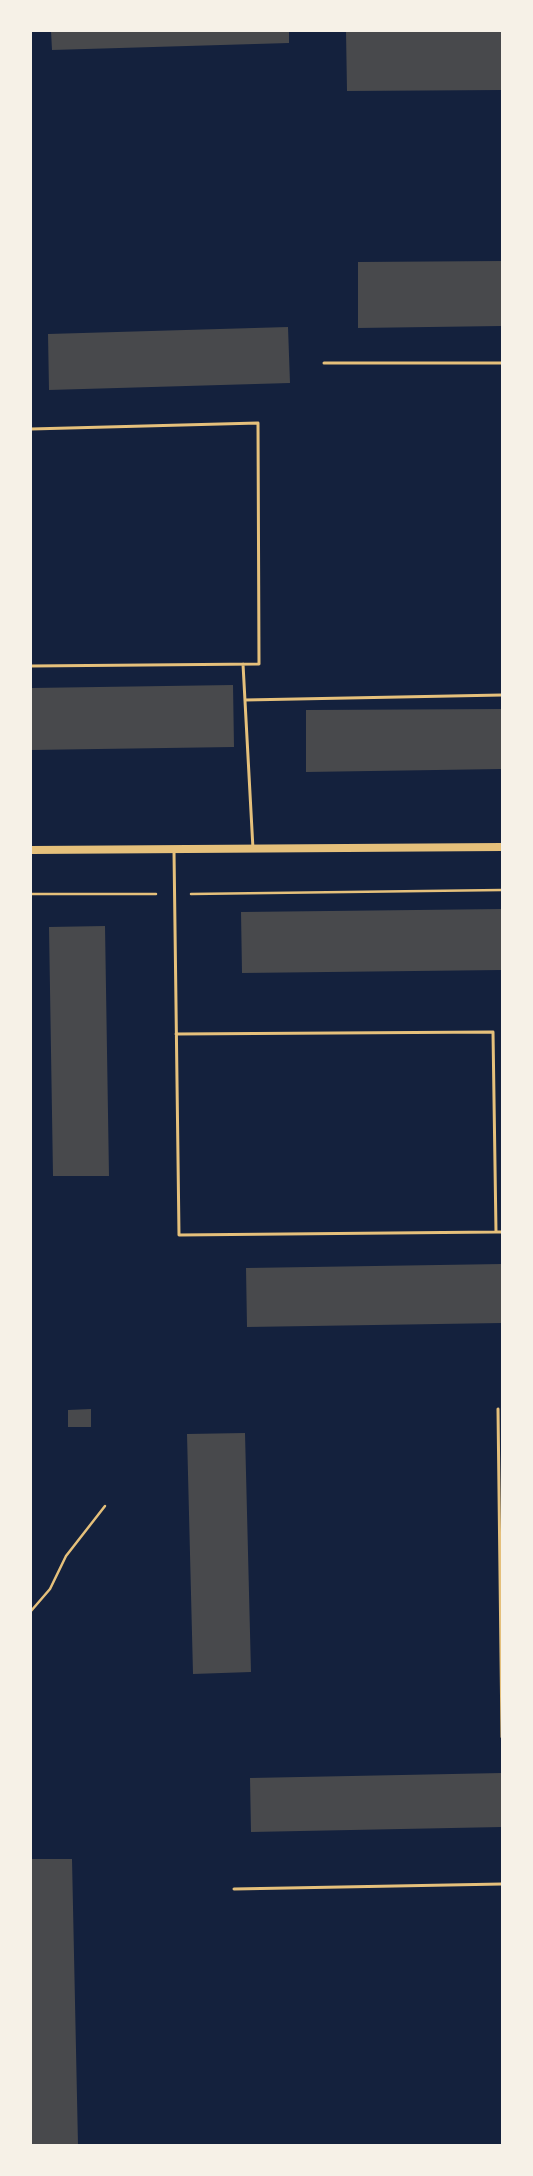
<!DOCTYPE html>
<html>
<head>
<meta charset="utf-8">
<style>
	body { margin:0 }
	#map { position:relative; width:533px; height:2176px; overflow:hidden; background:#14213d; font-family:"Source Sans 3",sans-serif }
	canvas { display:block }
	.frame { position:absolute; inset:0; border:32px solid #f6f1e7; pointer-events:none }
</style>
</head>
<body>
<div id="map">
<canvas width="533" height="2176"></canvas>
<div class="frame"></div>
</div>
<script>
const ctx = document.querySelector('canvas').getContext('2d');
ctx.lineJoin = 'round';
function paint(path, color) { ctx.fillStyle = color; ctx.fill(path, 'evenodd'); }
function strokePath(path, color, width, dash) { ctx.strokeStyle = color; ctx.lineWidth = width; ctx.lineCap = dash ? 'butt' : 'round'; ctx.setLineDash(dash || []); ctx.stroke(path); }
const building = new Path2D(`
	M51,31H289V43L52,50Z
	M346,31H502V90L347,91Z
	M502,261V326L358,328V262Z
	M288,327L290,383L49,390L48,334Z
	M233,685L234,747L31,750V688Z
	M502,709V769L306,772V710Z
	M502,909V970L242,973L241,912Z
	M105,926L109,1176H53L49,927Z
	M502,1264V1323L247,1327L246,1268Z
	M91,1409V1427H68V1410Z
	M245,1433L251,1672L193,1674L187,1434Z
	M502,1773V1827L251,1832L250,1778Z
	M31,1859H72L78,2145H31Z`);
const path = new Path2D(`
	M31,894H156
	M191,894L502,890
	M31,1611L50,1589L66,1556L105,1506`);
const service = new Path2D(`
	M324,363H502
	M31,429L258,423L259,664L31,666
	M243,664L253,849
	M245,700L502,695
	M174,851L179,1235L496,1232
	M176,1034L493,1032L496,1232H502
	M498,1409L502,1737
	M234,1889L502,1884`);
const secondary = new Path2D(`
	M31,850L502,847`);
paint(building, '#48494c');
strokePath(path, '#e5c07b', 2.5);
strokePath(service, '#e5c07b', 3);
strokePath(secondary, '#e5c07b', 8);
</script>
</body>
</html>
